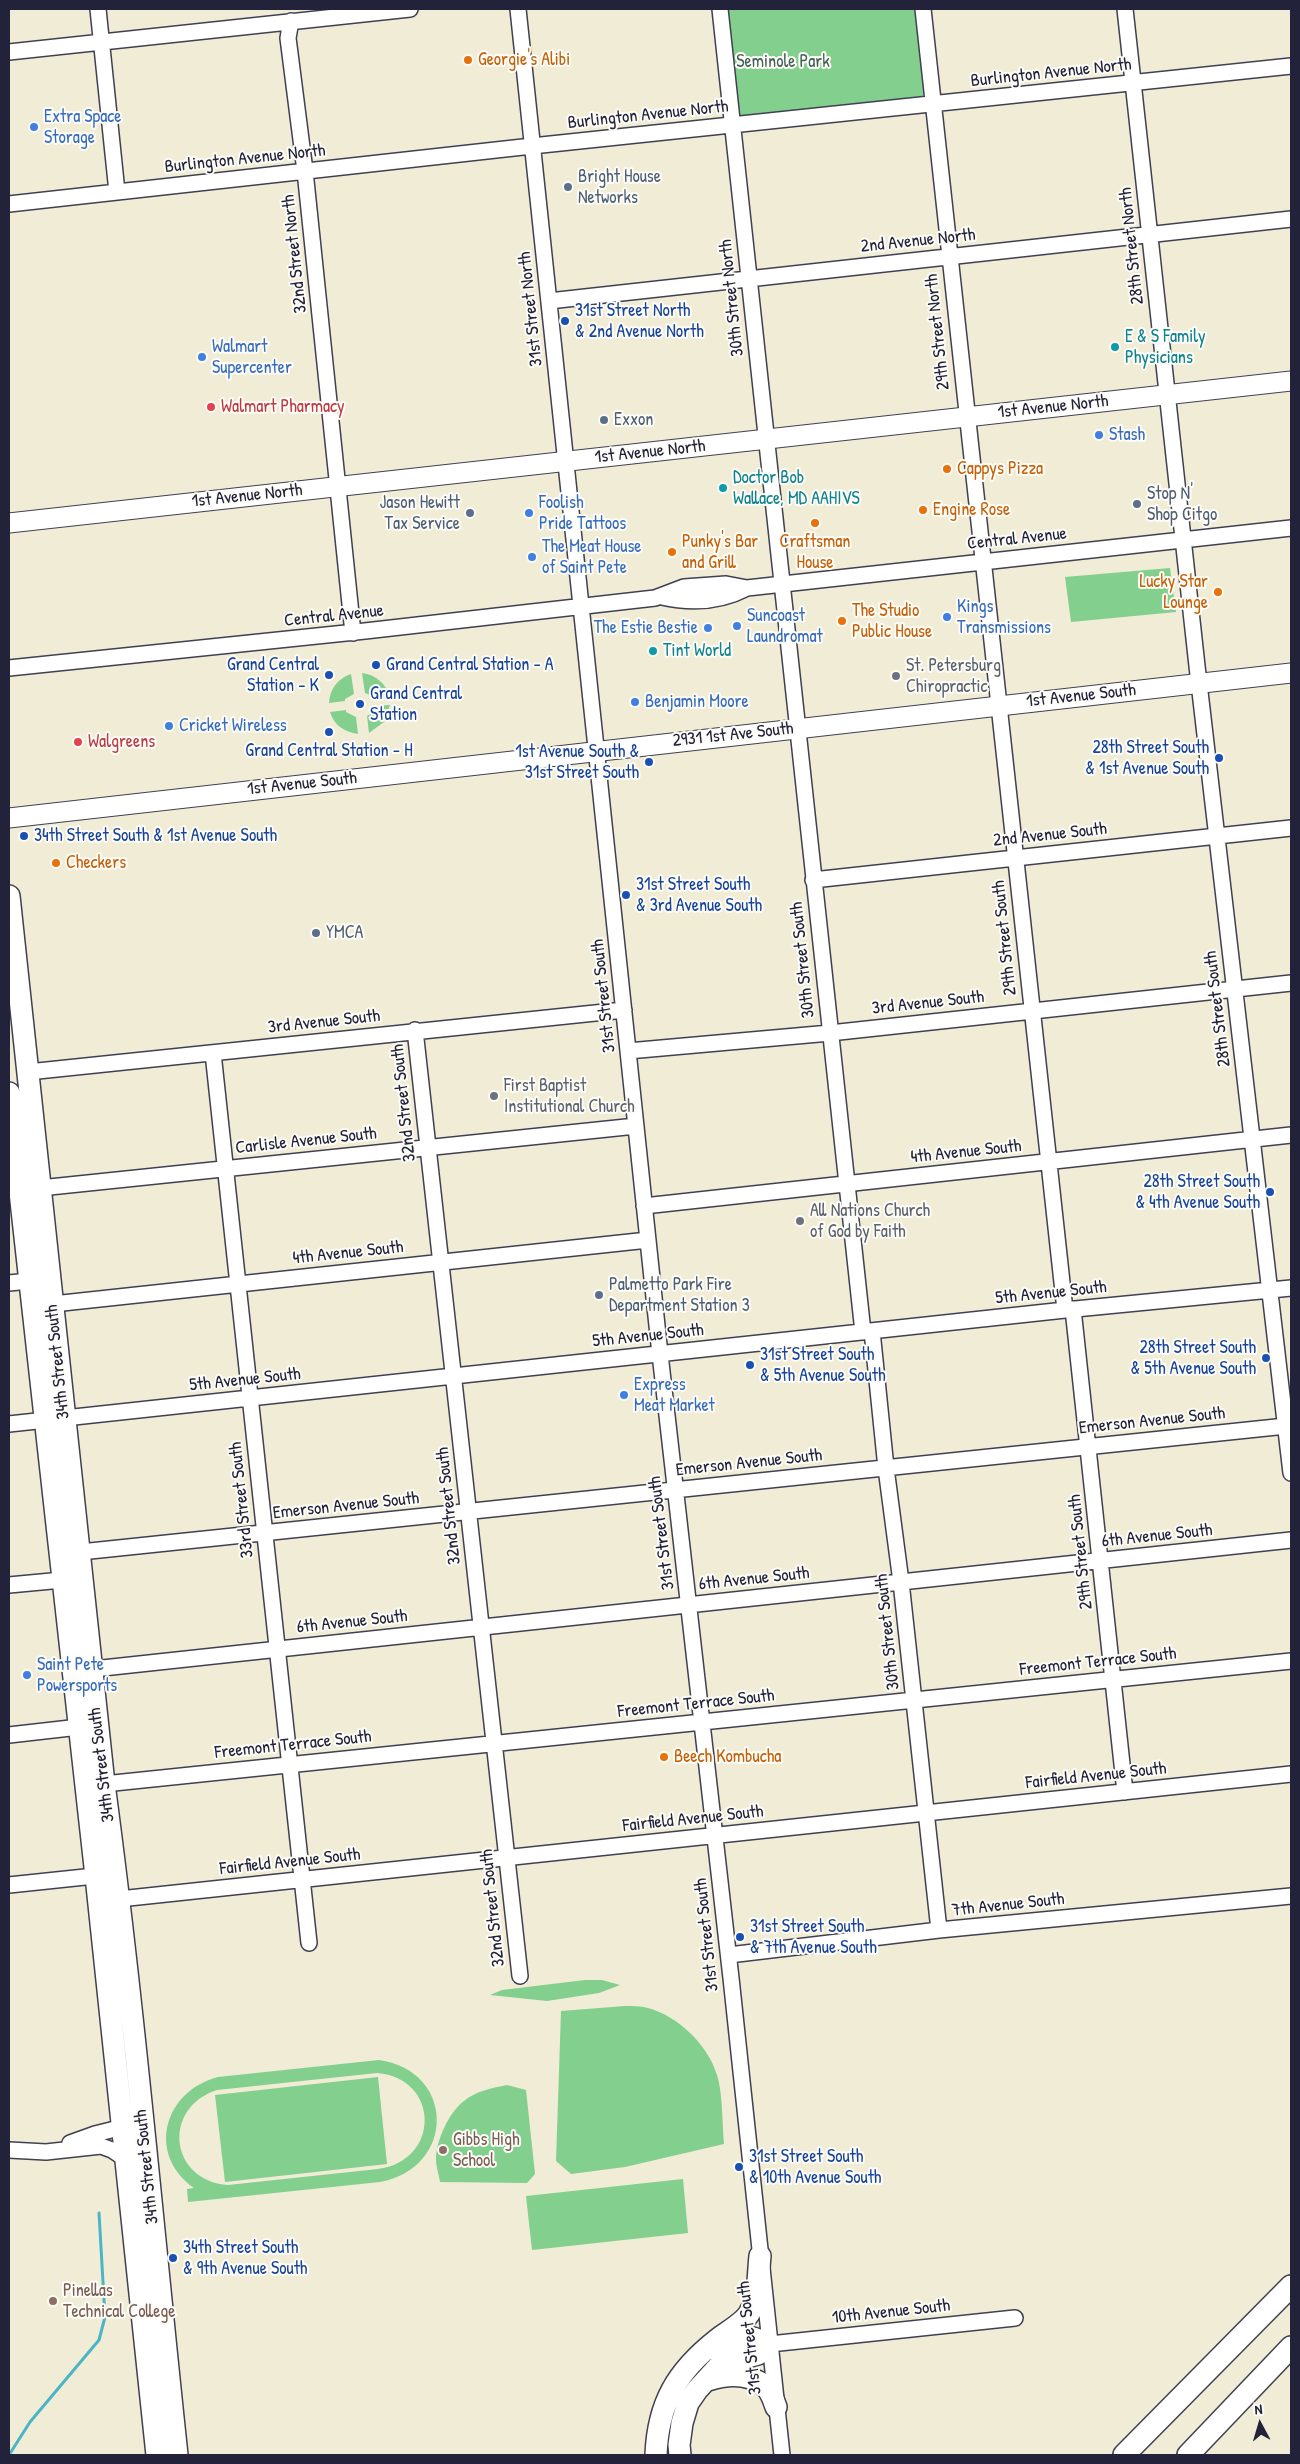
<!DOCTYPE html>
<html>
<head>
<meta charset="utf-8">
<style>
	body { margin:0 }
	#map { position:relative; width:1300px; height:2464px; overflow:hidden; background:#f0ecd5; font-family:"Patrick Hand",sans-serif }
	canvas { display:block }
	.frame { position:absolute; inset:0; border:10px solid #22223b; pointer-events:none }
	.north { position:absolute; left:1235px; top:2399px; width:50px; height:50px; -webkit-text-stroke:4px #fdfcf7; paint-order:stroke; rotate:354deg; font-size:14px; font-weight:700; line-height:20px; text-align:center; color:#22223b }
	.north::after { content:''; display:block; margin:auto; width:18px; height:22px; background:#22223b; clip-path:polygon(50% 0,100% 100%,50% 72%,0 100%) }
</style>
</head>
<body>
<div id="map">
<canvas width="1300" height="2464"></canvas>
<div class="frame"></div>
<div class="north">N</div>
</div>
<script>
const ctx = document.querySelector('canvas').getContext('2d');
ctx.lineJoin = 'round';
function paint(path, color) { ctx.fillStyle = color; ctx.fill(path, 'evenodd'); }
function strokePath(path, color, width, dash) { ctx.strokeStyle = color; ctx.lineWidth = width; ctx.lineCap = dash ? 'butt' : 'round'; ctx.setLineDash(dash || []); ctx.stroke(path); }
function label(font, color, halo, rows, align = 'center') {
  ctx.font = font + ' "Patrick Hand",sans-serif'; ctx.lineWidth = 4; ctx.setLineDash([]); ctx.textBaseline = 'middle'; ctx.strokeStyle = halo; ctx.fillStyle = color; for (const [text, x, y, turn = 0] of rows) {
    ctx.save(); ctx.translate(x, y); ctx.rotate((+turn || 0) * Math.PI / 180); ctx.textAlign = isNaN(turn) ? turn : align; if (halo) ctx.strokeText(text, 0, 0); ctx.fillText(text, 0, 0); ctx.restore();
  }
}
const green = new Path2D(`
	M723,9H916L924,94L919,101L739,120Z
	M1170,568L1176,612L1071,622L1065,577Z
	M362,673C376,675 385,683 390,696L376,698L365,693Z
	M351,674L354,694L345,699V701L329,703C330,689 337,679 351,674Z
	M390,705L384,722L369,733L367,716L378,710L377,706Z
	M346,710V712L356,717L358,734C344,732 334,725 330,712Z
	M585,1980H602L620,1985L599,1993L547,2001L490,1995L502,1990Z
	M625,2006C632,2006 640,2006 648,2008C678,2016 708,2045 717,2075C723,2094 722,2123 724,2144L625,2167L571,2174L556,2161L561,2011Z
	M379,2060C456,2071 456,2168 380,2182L188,2202L187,2189L194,2188C146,2154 164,2091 218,2077ZM377,2073C440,2078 441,2161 378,2169L228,2185C170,2181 161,2108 217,2090Z
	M378,2077L387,2164L225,2182L215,2095Z
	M507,2085L526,2090L535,2174L527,2183L440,2182C439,2175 436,2167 436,2159C436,2141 449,2112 464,2101C476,2091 492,2088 507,2085Z
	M683,2179L688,2233L532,2250L526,2196Z`);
const stream = new Path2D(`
	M9,2455L30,2422L99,2340L105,2317L99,2213`);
const minor = new Path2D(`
	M98,9L117,192
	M518,9L660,1354L731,1978L782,2455
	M720,9L863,1332
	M923,9L1065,1310
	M1125,9L1197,666L1291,1473
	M291,21L288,38L305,171L353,633
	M9,52L410,9
	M9,204L532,146L1291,66
	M549,301L1291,219
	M662,597C692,604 720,602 747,588
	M9,668L365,631L655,598L684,587L726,584L747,588L1291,528
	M813,880L1291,828
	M415,1030L520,1976
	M628,1051L830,1033L1291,983
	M213,1053L309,1943
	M28,1072L624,1010
	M40,1188L636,1126
	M644,1206L1291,1135
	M9,1283L29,1281
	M53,1304L648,1240
	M1073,1309L1125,1792
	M872,1331L886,1468L901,1582L939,1930
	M9,1424L1065,1310L1291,1288
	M71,1553L1286,1426L1291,1430
	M9,1585L73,1579
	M84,1670L1291,1540
	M9,1735L88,1726
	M104,1784L1291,1661
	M9,1885L104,1875
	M110,1900L1291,1774
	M729,1955L939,1930L1291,1896
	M70,2143L95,2134L123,2127
	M9,2150L46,2152L101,2146L112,2150L127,2160
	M770,2344L1015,2318`);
const major = new Path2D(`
	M9,523L1291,381
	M9,818L1291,673`);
const highway = new Path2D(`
	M9,896L104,1784C134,2007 153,2231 177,2455
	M9,1093L96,1876L157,2455
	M713,2349L753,2338L770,2344
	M708,2380C727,2374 749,2373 765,2386C770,2390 774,2401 776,2407
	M656,2455C658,2403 677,2371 718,2339C727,2332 745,2322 750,2312C759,2297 758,2274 760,2256
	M680,2455L679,2445L682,2423L688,2403L697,2390L718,2367L732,2361L758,2354L770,2344
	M1124,2455L1291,2286
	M1188,2455L1291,2347`);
const markers = [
	[468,60,5,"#e8710a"],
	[34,127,5,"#3f7fe0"],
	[568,187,5,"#5c6f8a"],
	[565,321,5,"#1a4fb4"],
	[1115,347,5,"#0f9aa8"],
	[202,357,5,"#3f7fe0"],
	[211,407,5,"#e0444e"],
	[604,420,5,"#5c6f8a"],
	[1099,435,5,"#3f7fe0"],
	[947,469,5,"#e8710a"],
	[723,488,5,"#0f9aa8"],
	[1137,504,5,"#5c6f8a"],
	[923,510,5,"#e8710a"],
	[470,513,5,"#5c6f8a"],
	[529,513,5,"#3f7fe0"],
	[815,523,5,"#e8710a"],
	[672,552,5,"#e8710a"],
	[532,557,5,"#3f7fe0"],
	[1218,592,5,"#e8710a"],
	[947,617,5,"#3f7fe0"],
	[842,621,5,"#e8710a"],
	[737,626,5,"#3f7fe0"],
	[708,628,5,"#3f7fe0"],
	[653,651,5,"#0f9aa8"],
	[376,665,5,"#1a4fb4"],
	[329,675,5,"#1a4fb4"],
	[896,676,5,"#6b7280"],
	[635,702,5,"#3f7fe0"],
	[360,704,5,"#1a4fb4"],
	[169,726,5,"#3f7fe0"],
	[329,732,5,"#1a4fb4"],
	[78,742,5,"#e0444e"],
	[1219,758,5,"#1a4fb4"],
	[649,762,5,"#1a4fb4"],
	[24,836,5,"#1a4fb4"],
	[56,863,5,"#e8710a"],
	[626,895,5,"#1a4fb4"],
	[316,933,5,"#5c6f8a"],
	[494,1096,5,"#6b7280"],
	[1270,1192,5,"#1a4fb4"],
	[800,1221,5,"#6b7280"],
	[599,1295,5,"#5c6f8a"],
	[1266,1358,5,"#1a4fb4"],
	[750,1365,5,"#1a4fb4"],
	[624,1395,5,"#3f7fe0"],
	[27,1675,5,"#3f7fe0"],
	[664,1757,5,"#e8710a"],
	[740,1937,5,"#1a4fb4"],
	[443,2150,5,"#8d6e63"],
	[739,2167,5,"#1a4fb4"],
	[173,2258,5,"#1a4fb4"],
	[53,2301,5,"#8d6e63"]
];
const foodNames = [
	["Georgie's Alibi",478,60],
	["Cappys Pizza",957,469],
	["Engine Rose",933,510],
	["Punky's Bar",682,542],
	["and Grill",682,563],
	["Craftsman",815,542,"center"],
	["House",815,563,"center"],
	["Lucky Star",1208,582,"right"],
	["Lounge",1208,603,"right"],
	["The Studio",852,611],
	["Public House",852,632],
	["Checkers",66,863],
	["Beech Kombucha",674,1757]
];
const parkNames = [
	["Seminole Park",783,62]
];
const streetNames = [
	["Burlington Avenue North",1051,73,-6],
	["Burlington Avenue North",648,115,-6],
	["Burlington Avenue North",245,159,-6],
	["2nd Avenue North",918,241,-6],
	["28th Street North",1132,246,-96],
	["32nd Street North",295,254,-96],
	["30th Street North",732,298,-96],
	["31st Street North",531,309,-96],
	["29th Street North",938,332,-96],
	["1st Avenue North",1053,407,-6],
	["1st Avenue North",650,452,-6],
	["1st Avenue North",247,496,-6],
	["Central Avenue",1017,539,-6],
	["Central Avenue",334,616,-6],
	["1st Avenue South",1081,696,-6],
	["2931 1st Ave South",733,735,-6],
	["1st Avenue South",302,784,-6],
	["2nd Avenue South",1050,835,-6],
	["29th Street South",1005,938,-96],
	["30th Street South",803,960,-96],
	["31st Street South",604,996,-96],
	["3rd Avenue South",928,1003,-6],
	["28th Street South",1218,1009,-97],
	["3rd Avenue South",324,1022,-6],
	["32nd Street South",404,1103,-96],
	["Carlisle Avenue South",306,1141,-6],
	["4th Avenue South",966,1152,-6],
	["4th Avenue South",348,1253,-6],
	["5th Avenue South",1051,1293,-6],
	["5th Avenue South",648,1336,-6],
	["34th Street South",58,1362,-96],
	["5th Avenue South",245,1380,-6],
	["Emerson Avenue South",1152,1421,-6],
	["Emerson Avenue South",749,1463,-6],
	["33rd Street South",242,1500,-96],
	["Emerson Avenue South",346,1506,-6],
	["32nd Street South",449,1506,-96],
	["31st Street South",662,1533,-97],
	["6th Avenue South",1157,1536,-6],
	["29th Street South",1081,1552,-96],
	["6th Avenue South",754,1579,-6],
	["6th Avenue South",352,1622,-6],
	["30th Street South",888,1632,-96],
	["Freemont Terrace South",1098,1662,-6],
	["Freemont Terrace South",696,1704,-6],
	["Freemont Terrace South",293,1745,-6],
	["34th Street South",102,1765,-97],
	["Fairfield Avenue South",1096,1776,-6],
	["Fairfield Avenue South",693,1819,-6],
	["Fairfield Avenue South",290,1862,-6],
	["7th Avenue South",1008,1905,-6],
	["32nd Street South",493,1908,-96],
	["31st Street South",707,1935,-96],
	["34th Street South",147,2167,-96],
	["10th Avenue South",891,2312,-6],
	["31st Street South",750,2338,-96]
];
const shopNames = [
	["Extra Space",44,117],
	["Storage",44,138],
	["Walmart",212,347],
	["Supercenter",212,368],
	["Stash",1109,435],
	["Foolish",539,503],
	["Pride Tattoos",539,524],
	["The Meat House",542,547],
	["of Saint Pete",542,568],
	["Kings",957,607],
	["Transmissions",957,628],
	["Suncoast",747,616],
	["Laundromat",747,637],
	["The Estie Bestie",698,628,"right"],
	["Benjamin Moore",645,702],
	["Cricket Wireless",179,726],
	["Express",634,1385],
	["Meat Market",634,1406],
	["Saint Pete",37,1665],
	["Powersports",37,1686]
];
const serviceNames = [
	["Bright House",578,177],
	["Networks",578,198],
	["Exxon",614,420],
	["Stop N'",1147,494],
	["Shop Citgo",1147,515],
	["Jason Hewitt",460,503,"right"],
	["Tax Service",460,524,"right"],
	["YMCA",326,933],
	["Palmetto Park Fire",609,1285],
	["Department Station 3",609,1306]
];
const transitNames = [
	["31st Street North",575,311],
	["& 2nd Avenue North",575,332],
	["Grand Central",319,665,"right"],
	["Station - K",319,686,"right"],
	["Grand Central Station - A",386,665],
	["Grand Central",370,694],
	["Station",370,715],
	["28th Street South",1209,748,"right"],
	["& 1st Avenue South",1209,769,"right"],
	["Grand Central Station - H",329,751,"center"],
	["1st Avenue South &",639,752,"right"],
	["31st Street South",639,773,"right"],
	["34th Street South & 1st Avenue South",34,836],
	["31st Street South",636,885],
	["& 3rd Avenue South",636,906],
	["28th Street South",1260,1182,"right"],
	["& 4th Avenue South",1260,1203,"right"],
	["28th Street South",1256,1348,"right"],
	["& 5th Avenue South",1256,1369,"right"],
	["31st Street South",760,1355],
	["& 5th Avenue South",760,1376],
	["31st Street South",750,1927],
	["& 7th Avenue South",750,1948],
	["31st Street South",749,2157],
	["& 10th Avenue South",749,2178],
	["34th Street South",183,2248],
	["& 9th Avenue South",183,2269]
];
const cultureNames = [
	["E & S Family",1125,337],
	["Physicians",1125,358],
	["Doctor Bob",733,478],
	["Wallace, MD AAHIVS",733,499],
	["Tint World",663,651]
];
const healthNames = [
	["Walmart Pharmacy",221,407],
	["Walgreens",88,742]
];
const worshipNames = [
	["St. Petersburg",906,666],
	["Chiropractic",906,687],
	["First Baptist",504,1086],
	["Institutional Church",504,1107],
	["All Nations Church",810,1211],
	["of God by Faith",810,1232]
];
const educationNames = [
	["Gibbs High",453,2140],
	["School",453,2161],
	["Pinellas",63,2291],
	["Technical College",63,2312]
];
paint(green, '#82cf8e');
strokePath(stream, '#49b5c5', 3);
strokePath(minor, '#414052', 18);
strokePath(major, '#414052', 21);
strokePath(highway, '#414052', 24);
strokePath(minor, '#fff', 15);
strokePath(major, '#fff', 19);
strokePath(highway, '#fff', 21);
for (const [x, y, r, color] of markers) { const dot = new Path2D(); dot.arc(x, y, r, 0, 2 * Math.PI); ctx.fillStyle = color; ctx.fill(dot); strokePath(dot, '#fdfcf7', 2); }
label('18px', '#c56008', '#fdfcf7', foodNames, 'left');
label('18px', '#445f58', '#fdfcf7', parkNames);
label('18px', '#22223b', '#fdfcf7', streetNames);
label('18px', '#366cbe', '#fdfcf7', shopNames, 'left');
label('18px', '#4e5e75', '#fdfcf7', serviceNames, 'left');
label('18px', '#164399', '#fdfcf7', transitNames, 'left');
label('18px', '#0d838f', '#fdfcf7', cultureNames, 'left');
label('18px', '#be3a42', '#fdfcf7', healthNames, 'left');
label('18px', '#5b616d', '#fdfcf7', worshipNames, 'left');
label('18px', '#785e54', '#fdfcf7', educationNames, 'left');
</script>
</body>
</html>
